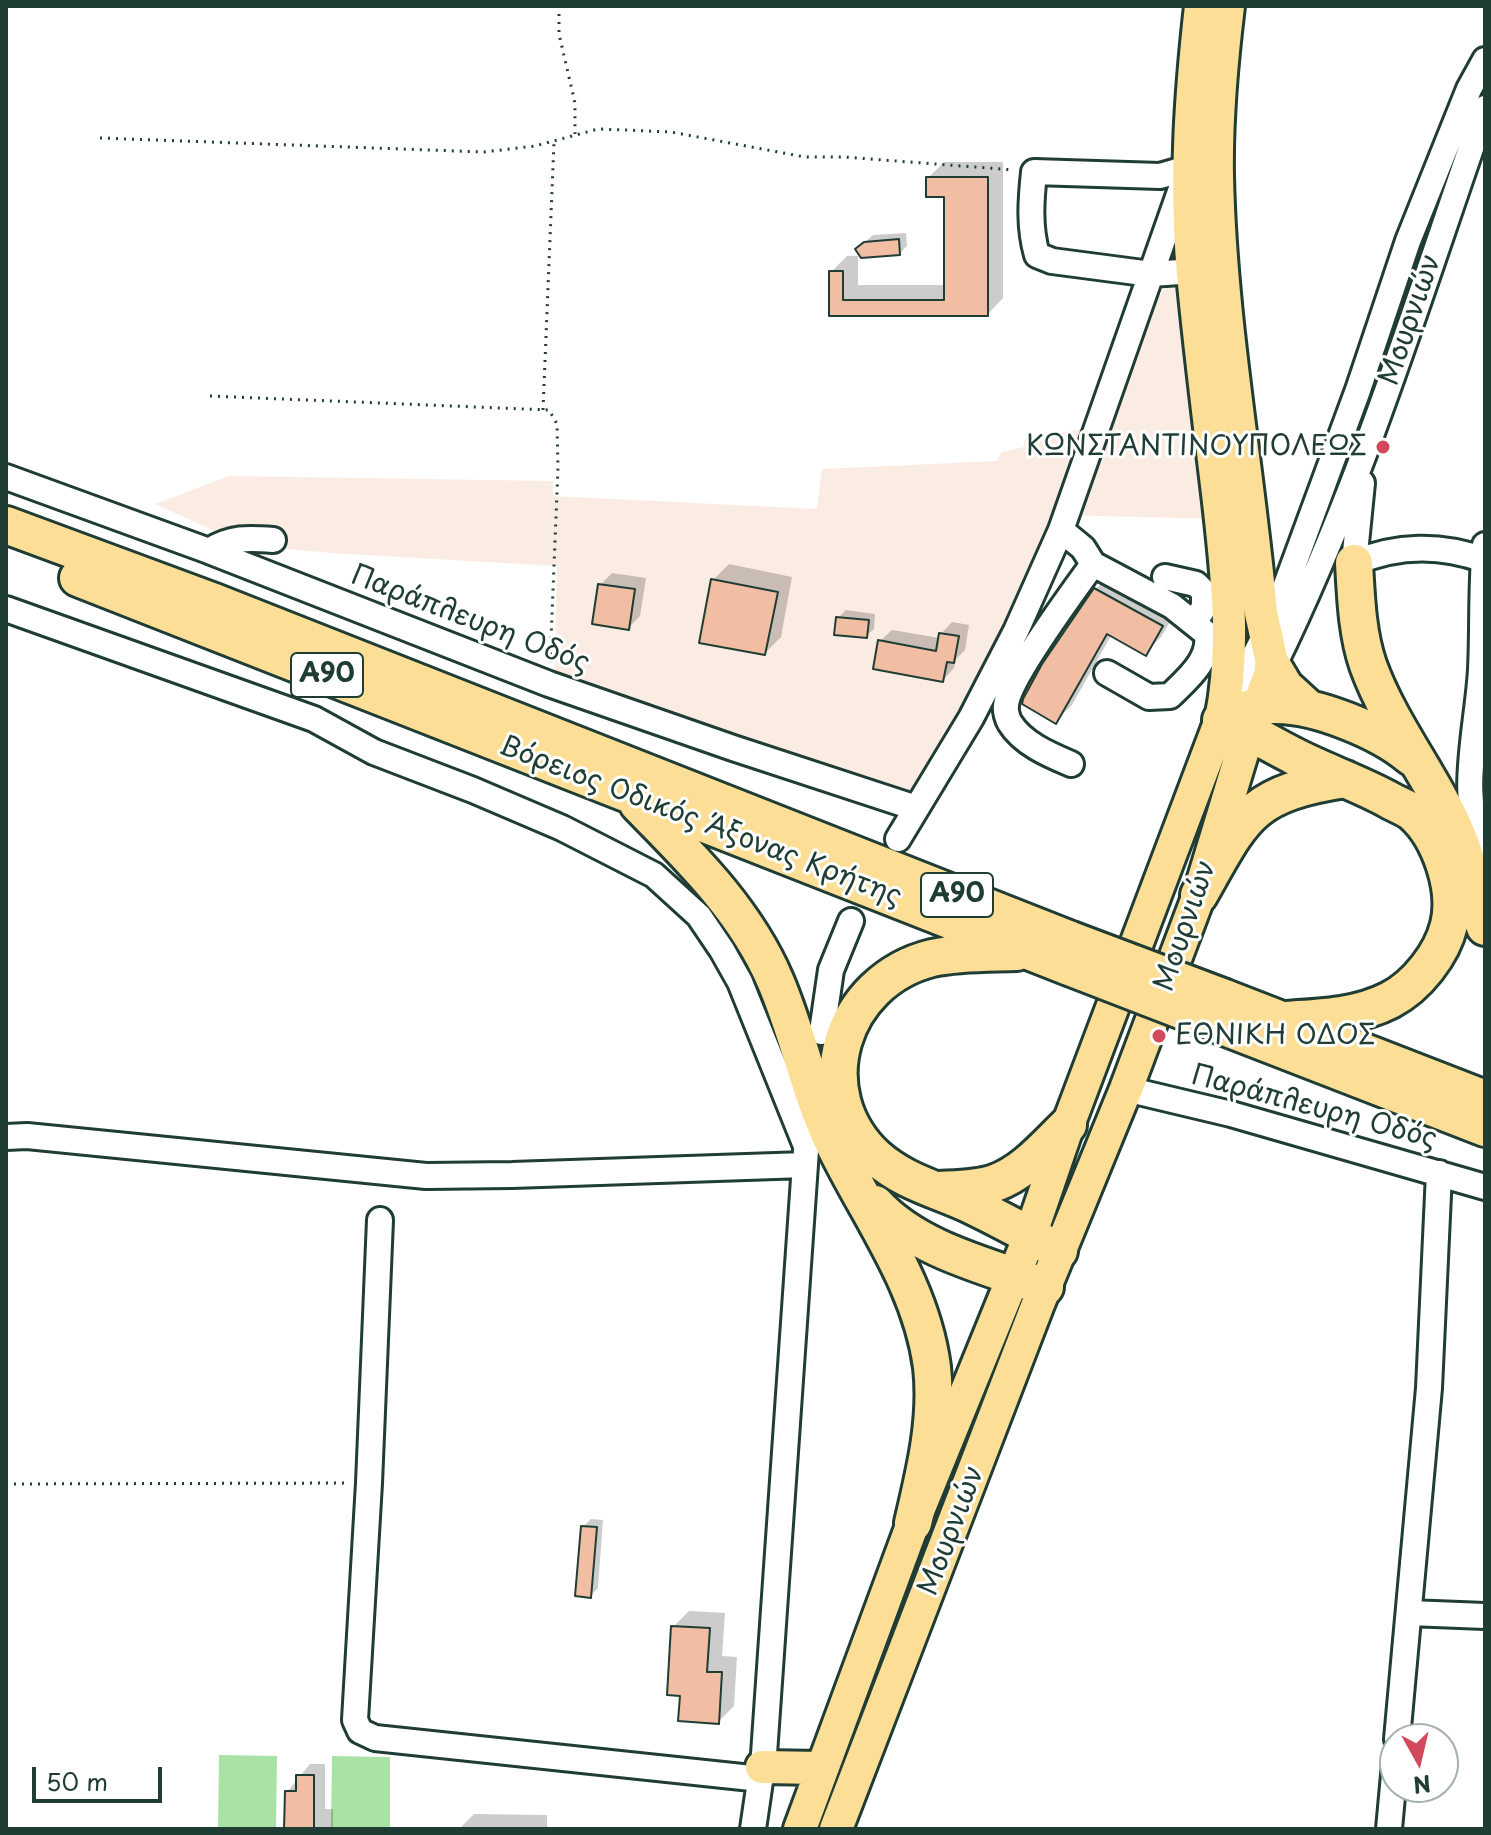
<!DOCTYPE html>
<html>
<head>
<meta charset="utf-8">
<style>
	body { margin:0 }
	#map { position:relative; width:1491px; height:1835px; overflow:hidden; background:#fff; font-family:"Playpen Sans",sans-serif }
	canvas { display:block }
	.frame { position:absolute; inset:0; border:8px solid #1f3d34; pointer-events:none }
	.north { position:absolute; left:1379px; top:1723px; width:80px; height:80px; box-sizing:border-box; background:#fff; border:2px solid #a5b1ae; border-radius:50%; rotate:172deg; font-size:22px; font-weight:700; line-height:32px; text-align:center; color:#1f3d34 }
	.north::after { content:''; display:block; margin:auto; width:28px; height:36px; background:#d1495b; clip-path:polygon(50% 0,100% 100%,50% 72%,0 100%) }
	.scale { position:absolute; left:32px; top:1767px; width:130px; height:36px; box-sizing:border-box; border:4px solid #1f3d34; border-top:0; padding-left:10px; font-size:24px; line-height:28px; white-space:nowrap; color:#1f3d34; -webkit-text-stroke:6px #fff; paint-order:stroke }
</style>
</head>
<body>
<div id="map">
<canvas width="1491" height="1835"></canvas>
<div class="frame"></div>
<div class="north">N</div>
<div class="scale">50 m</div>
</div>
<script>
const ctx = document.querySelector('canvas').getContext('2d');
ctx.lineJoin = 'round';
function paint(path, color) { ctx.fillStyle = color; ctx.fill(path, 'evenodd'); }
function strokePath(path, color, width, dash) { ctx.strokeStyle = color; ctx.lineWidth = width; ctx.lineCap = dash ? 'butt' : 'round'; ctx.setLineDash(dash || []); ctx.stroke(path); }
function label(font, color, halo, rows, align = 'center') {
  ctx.font = font + ' "Playpen Sans",sans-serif'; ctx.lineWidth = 6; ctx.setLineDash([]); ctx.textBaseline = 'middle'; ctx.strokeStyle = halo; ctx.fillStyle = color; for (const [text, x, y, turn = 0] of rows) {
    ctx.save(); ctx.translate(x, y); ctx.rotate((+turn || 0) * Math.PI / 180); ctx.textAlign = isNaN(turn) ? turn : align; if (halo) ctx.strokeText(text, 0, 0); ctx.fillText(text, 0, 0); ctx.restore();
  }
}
const built = new Path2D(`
	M1176,284L1184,285L1217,519L1061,515L995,657L912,795L555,672L557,566L331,553L245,545L155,504L229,476L553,481V496L817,509L822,469L997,461L1002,452L1024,447V440L1110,423L1158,298L1166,288Z`);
const green = new Path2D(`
	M219,1755L277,1756L276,1829H218Z
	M332,1756L390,1757V1829H331Z`);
const shadow = new Path2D(`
	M944,162H1003V298L988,314H831V272L847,256H858V285H946V195L928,178Z
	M906,233L907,246L900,253L857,249L873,235Z
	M729,564L792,577L781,637L765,653L713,580Z
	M612,573L646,578L640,616L629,627L600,585Z
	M1112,573L1177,610L1161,637L1145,653L1112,634L1072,705L1056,721L1044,665L1096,589Z
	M846,610L875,614L874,629L866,636L838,618Z
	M952,622L969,625L965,650L956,659L954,668L943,680L880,641L892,630L940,638L941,634Z
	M591,1519L603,1520L598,1588L590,1596L583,1527Z
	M689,1611L725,1613L722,1656L737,1657L734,1706L718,1722L682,1694L673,1627Z
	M310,1764H325V1809H333V1829H286L287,1792Z
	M474,1814L547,1815V1829H459Z`);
const building = new Path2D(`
	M926,177H988V316H829V271H843V300H944V197H926Z
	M899,239L900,255L861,258L855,249L864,242Z
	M711,579L778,592L765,655L699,643Z
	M598,584L635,589L629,630L592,624Z
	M1094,588L1163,626L1146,656L1107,634L1056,724L1022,704L1023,699L1042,664Z
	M836,617L869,620L867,638L834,635Z
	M939,633L959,636L954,663L947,662L943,682L873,669L878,640L936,651Z
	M581,1526L597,1527L591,1598L575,1596Z
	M671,1626L710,1628L707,1672H722L719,1724L678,1721L680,1696L667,1695Z
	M296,1775H314V1829H284L285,1791H296Z`);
const path = new Path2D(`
	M559,6V34L575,103V134
	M100,138L484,152L535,146L598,129L625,130L671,132L805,157H844L1014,170
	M210,396L549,410L557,424L558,468L550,664
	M543,410L554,142
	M6,1484L350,1483`);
const minor = new Path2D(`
	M1188,168L1160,176L1034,172C1031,201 1029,227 1037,255L1052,261L1151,274L1209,270
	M6,477L209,551L549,684L733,748L916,808
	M1362,483L1354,563C1396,545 1441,544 1484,560
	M1061,530L1083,548L1093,564L1172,606L1207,634C1211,660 1187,679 1170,696L1149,697L1107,673
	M1485,545C1481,586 1483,628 1481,669C1478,728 1456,800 1485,853
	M209,551C231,537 248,538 273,540
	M1165,577L1196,584L1204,592V607L1195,622
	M6,609L314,719L374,752L473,790L562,828L654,875L699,916L722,950L740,982L806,1146
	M1273,667C1361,488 1419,296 1485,108
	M1228,707L1264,637L1282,596L1358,390L1408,241L1469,89L1485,60
	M1071,764C1050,755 1023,744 1010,723C1008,720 1005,711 1006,706C1007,680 1075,589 1093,564
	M898,839L971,718L1016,631L1061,530L1183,183
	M822,1032L831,970L851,921
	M1126,1089L1231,1114L1485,1187
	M6,1137L27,1136L426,1176L512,1175L805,1165
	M380,1220L369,1483L355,1720L360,1731L375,1738L761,1779
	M1409,1613L1485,1616
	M1397,1739L1429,1388L1439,1173
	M753,1829L764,1754L806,1150
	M1389,1829L1395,1764`);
const major = new Path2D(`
	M762,1767L821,1768
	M800,1829L913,1523L1030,1236L1068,1125L1221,720C1236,648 1227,574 1219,502C1210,426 1200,349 1193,273C1185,183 1191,95 1201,6
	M836,1829L1038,1304L1126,1089L1199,895L1249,730L1273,667L1261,613C1248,468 1220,323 1217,176C1216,119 1221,63 1228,6`);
const highway = new Path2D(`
	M6,525L214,602L1071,940
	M1354,563C1356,597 1357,633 1368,665C1391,729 1437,782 1461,845C1470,871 1476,900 1485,927
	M78,578L1069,967
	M1273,667L1285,687L1309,709
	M1221,720C1247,729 1268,743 1292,755C1324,772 1359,783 1391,801C1398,805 1407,808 1413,813C1440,837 1458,889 1449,925C1442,954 1417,986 1390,1000C1357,1017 1319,1018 1283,1020
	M1221,720C1238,711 1255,705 1274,705C1315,704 1381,731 1411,757
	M638,804C690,857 745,910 775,980C798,1033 809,1093 835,1146C870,1218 921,1284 932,1367C938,1419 925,1472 913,1523
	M1199,895C1244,816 1249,794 1345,779
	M1017,952C989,953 959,952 932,958C840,981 806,1092 876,1157C905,1183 940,1190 973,1206C1002,1220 1031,1236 1059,1251
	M1225,998L1485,1099
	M1214,1023L1485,1128
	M939,1190C957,1189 978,1189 995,1183C1024,1173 1046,1146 1068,1125
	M875,1204C917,1250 987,1266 1045,1287`);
const highwayBridge = new Path2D(`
	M1071,940L1225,998
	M1069,967L1214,1023`);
const markers = [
	[1383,447,8,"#d1495b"],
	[1159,1036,8,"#d1495b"]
];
const shields = [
	[327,675,72],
	[957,895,72]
];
const shieldNames = [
	["Α90",327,675],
	["Α90",957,895]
];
const streetNames = [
	["Μουρνιών",1411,320,-71],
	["Παράπλευρη Οδός",470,620,21],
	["Βόρειος Οδικός Άξονας Κρήτης",700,822,21],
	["Μουρνιών",1186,926,-71],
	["Παράπλευρη Οδός",1314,1108,15],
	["Μουρνιών",952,1531,-69]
];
const poiNames = [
	["ΚΩΝΣΤΑΝΤΙΝΟΥΠΟΛΕΩΣ",1367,447],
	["ΕΘΝΙΚΗ ΟΔΟΣ",1175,1036,"left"]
];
paint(built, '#fbece3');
paint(green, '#aae1a5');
paint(shadow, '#0003');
paint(building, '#f1bea3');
strokePath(building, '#1f3d34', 2);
strokePath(minor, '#1f3d34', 30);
strokePath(major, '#1f3d34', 38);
strokePath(highway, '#1f3d34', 42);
strokePath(path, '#1f3d34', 3, [2, 6]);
strokePath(minor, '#fff', 24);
strokePath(major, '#fdde96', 32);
strokePath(highway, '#fdde96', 36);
strokePath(highwayBridge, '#1f3d34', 42, []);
strokePath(highwayBridge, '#fdde96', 36);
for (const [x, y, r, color] of markers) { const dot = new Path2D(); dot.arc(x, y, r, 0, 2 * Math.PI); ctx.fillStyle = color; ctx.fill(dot); strokePath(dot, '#fff', 3); }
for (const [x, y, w] of shields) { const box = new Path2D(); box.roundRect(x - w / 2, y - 22, w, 44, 6); ctx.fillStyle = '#fff'; ctx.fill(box); strokePath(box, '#1f3d34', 2); }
label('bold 26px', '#1f3d34', null, shieldNames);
label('28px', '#1f3d34', '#fff', streetNames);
label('28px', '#1f3d34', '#fff', poiNames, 'right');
</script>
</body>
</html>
